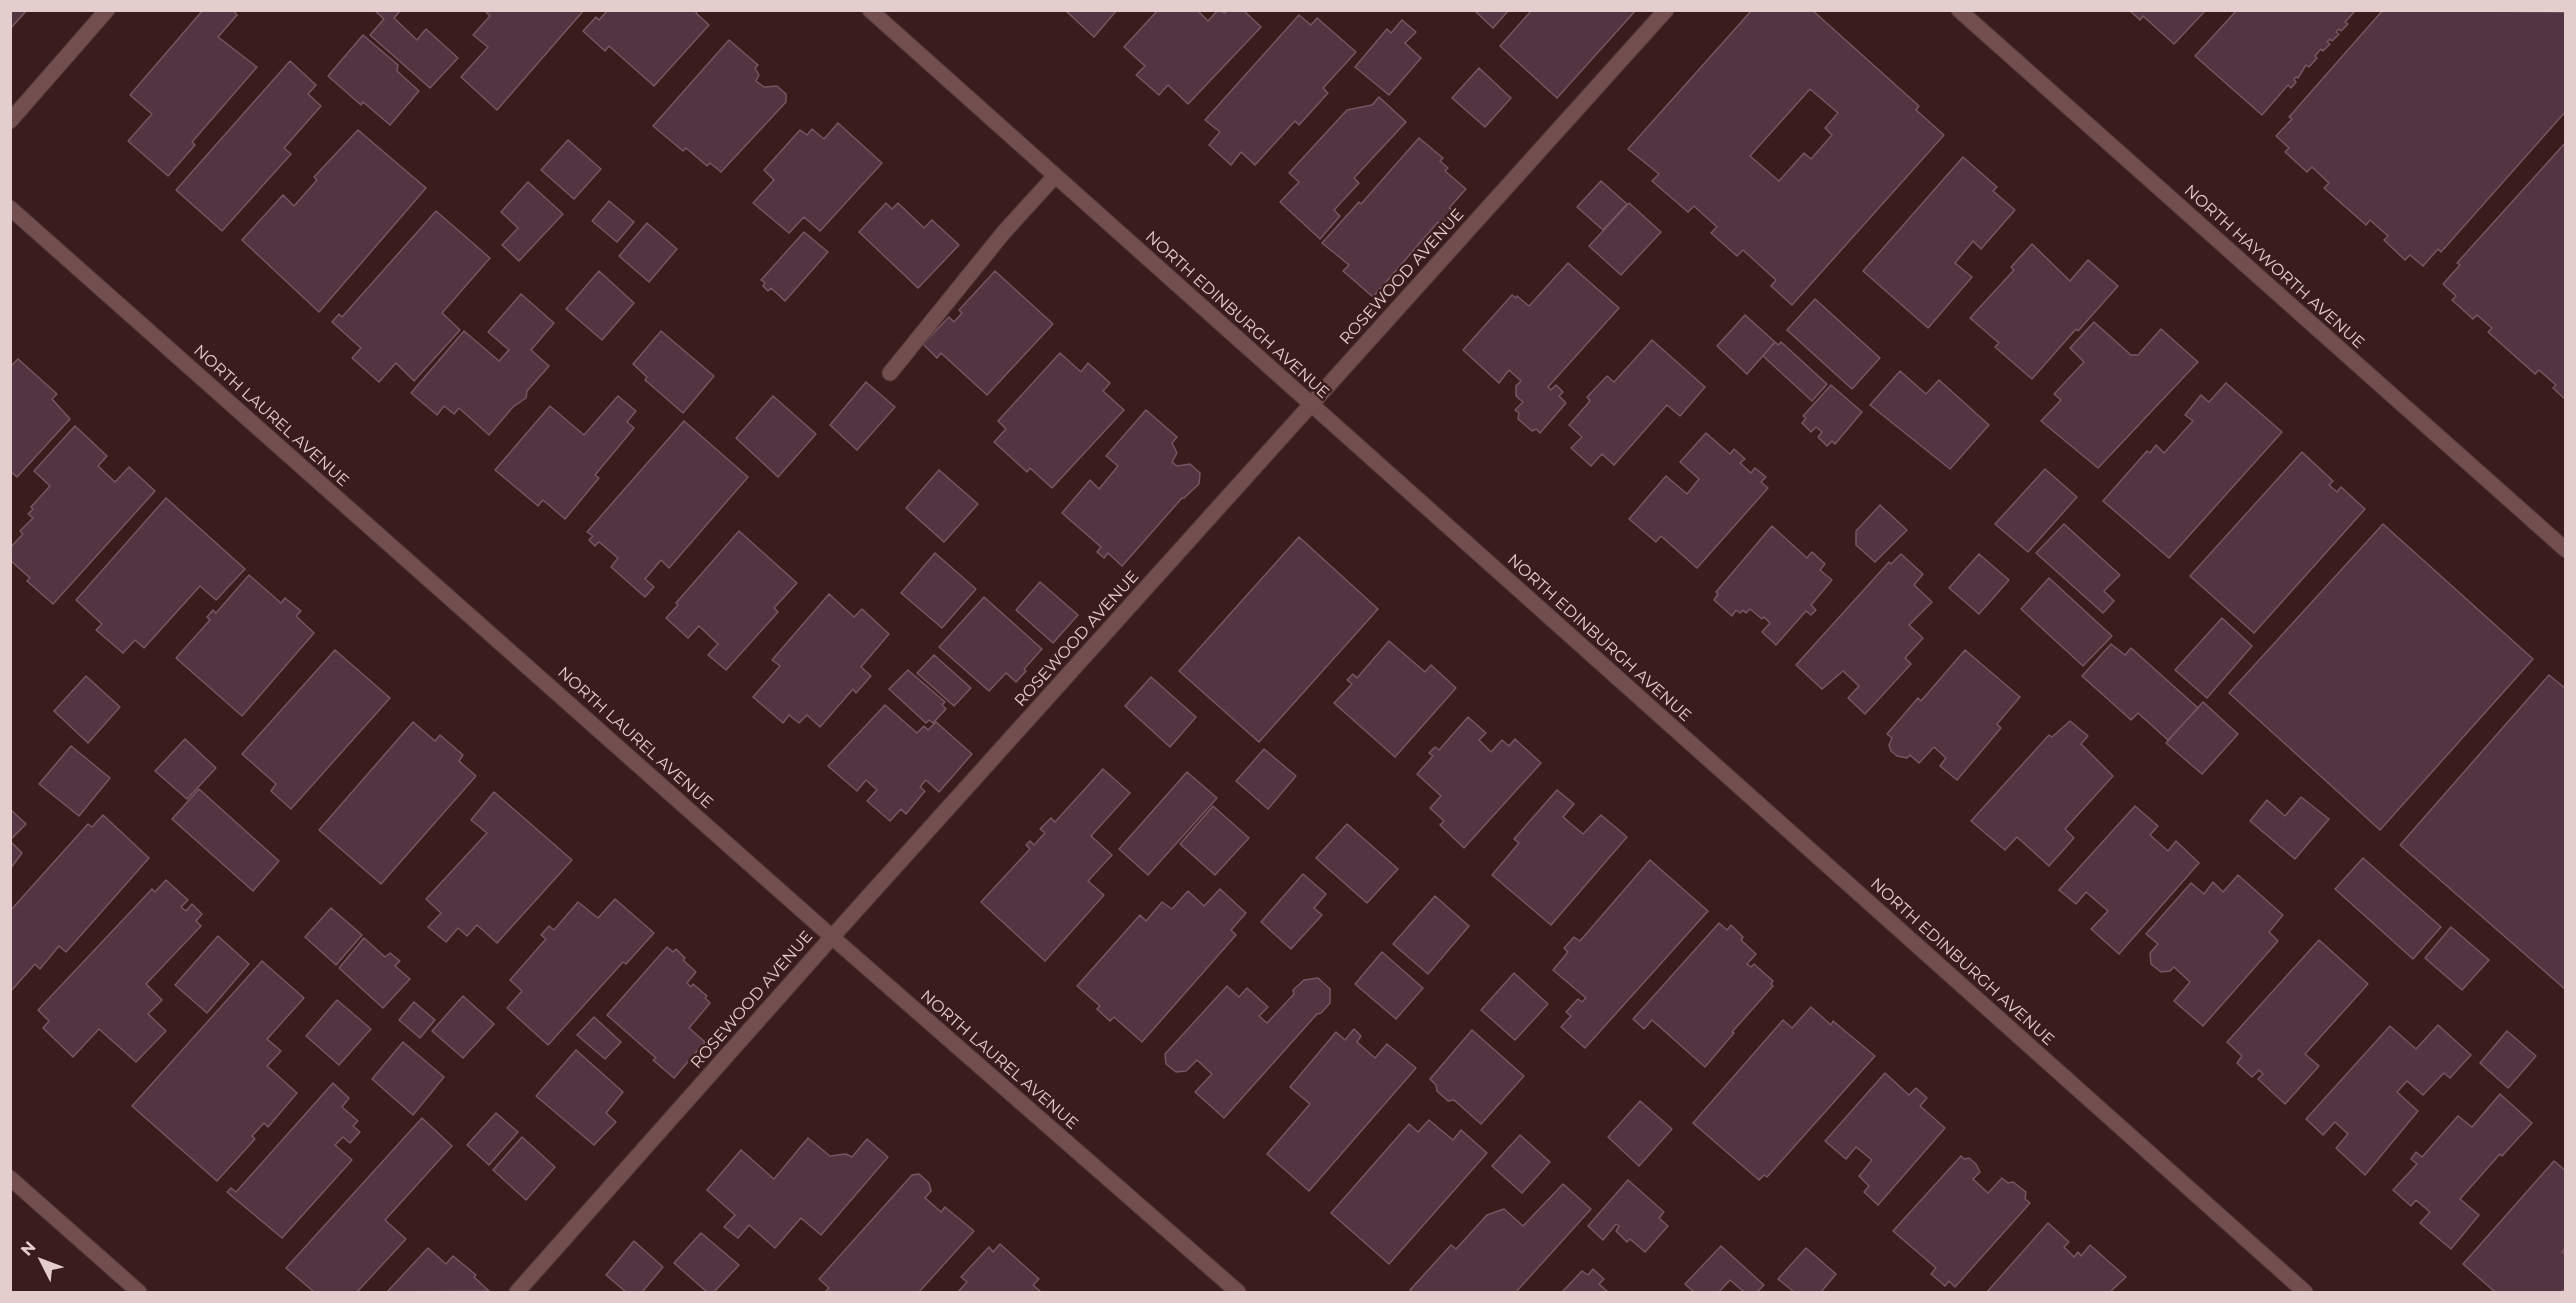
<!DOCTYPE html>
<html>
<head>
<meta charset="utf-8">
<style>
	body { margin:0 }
	#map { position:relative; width:2576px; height:1303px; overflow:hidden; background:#3b1c1d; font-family:Montserrat,sans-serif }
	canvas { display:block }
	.frame { position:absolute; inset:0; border:12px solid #e3cecd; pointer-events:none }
	.north { position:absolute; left:12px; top:1231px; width:60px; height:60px; -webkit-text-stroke:4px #3b1c1d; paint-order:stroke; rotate:312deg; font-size:16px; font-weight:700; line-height:24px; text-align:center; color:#e3cecd }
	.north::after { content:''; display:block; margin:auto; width:21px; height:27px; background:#e3cecd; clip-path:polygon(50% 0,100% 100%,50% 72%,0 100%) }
</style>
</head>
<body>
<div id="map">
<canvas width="2576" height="1303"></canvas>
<div class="frame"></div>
<div class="north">N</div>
</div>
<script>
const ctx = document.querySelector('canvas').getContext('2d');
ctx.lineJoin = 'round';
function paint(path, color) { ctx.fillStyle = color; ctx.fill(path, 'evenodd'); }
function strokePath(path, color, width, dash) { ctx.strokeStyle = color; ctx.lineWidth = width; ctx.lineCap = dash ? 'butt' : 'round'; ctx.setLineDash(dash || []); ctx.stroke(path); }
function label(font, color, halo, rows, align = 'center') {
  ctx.font = font + ' Montserrat,sans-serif'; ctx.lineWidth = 5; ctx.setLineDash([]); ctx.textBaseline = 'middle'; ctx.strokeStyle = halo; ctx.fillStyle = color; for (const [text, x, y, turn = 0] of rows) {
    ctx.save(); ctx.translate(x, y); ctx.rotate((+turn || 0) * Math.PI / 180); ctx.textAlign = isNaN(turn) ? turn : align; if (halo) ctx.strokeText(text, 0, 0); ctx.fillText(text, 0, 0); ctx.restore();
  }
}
const building = new Path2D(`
	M10,10H27L10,29Z
	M203,10H233L237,15L218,37L257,67L192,142L195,145L168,176L128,141L152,114L130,95Z
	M374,10H401L394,18L417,40L426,29L458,58L430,88L370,35L384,19Z
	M484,10H584L497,110L461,77L488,47L473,35L490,16Z
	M608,10H698L696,13L709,25L654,86L609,46L605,51L583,31L596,17L599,20Z
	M1065,10H1117L1094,37Z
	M1158,10H1197L1208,21L1218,10L1225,13L1227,10H1243L1261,27L1188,104L1168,85L1159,95L1136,75L1145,66L1124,47Z
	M1474,10H1509L1493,28Z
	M1532,10H1636L1557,98L1500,46Z
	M1752,10H1812L1919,106L1916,110L1944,135L1792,305L1771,286L1776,280L1743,250L1737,256L1711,233L1717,227L1694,206L1688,212L1652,181L1659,174L1628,149ZM1810,89L1838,113L1825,128L1832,135L1811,159L1804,153L1779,181L1750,156Z
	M2129,10H2206L2174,44L2143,16L2140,20Z
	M2237,10H2355V11L2345,22L2348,24L2341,31L2339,29L2336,32L2339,34L2332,41L2330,39L2327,42L2330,44L2323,51L2321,49L2315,56L2317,58L2309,67L2306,65L2298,78L2296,77L2294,79L2296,82L2291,88L2288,85L2262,115L2195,56Z
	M2383,10L2566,12V111L2441,252L2438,249L2423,266L2410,255L2405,260L2384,240L2388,236L2370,220L2366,225L2324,188L2329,183L2312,167L2307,172L2285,152L2289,148L2276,136L2292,119L2289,117Z
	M1299,15L1311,25L1317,18L1356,52L1323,88L1328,93L1299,125L1295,121L1255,165L1241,152L1231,165L1209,145L1220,132L1205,120Z
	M1402,20L1416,32L1405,43L1421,58L1389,95L1355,67L1387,29L1391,33Z
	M363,35L398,65L397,71L419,91L390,125L363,102L361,105L328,76Z
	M729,40L758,65L755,68L759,75L756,81L764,87L777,86L786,94V102L721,172L710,163L707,166L686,148L683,151L653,126Z
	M290,61L316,85L308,94L321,106L284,148L291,154L222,231L176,190Z
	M1479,68L1511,98L1485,127L1452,98Z
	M1379,97L1406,122L1354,178L1359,183L1334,210L1340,216L1320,239L1280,202L1299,182L1289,173L1347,110L1372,105Z
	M838,123L882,163L820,231L804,217L789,233L753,203L774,180L764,170L800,130L807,135L812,129L824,139Z
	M358,130L426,188L319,312L242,240L283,195L294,206L317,180L314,177Z
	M1419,138L1443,158L1440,161L1448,168L1445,171L1466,189L1449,208L1454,211L1441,225L1438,222L1373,297L1343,271L1349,265L1322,243L1359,202L1361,204Z
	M568,140L601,169L574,199L541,170Z
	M2566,142V400L2553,388L2556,385L2539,370L2535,374L2488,332L2492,328L2477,315L2473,319L2452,300L2456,296L2443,284L2460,265L2457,263Z
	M1963,157L1997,187L1993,191L2015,210L1981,249L1973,241L1955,263L1972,277L1928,328L1863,271Z
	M1601,181L1627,204L1603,230L1577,207Z
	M528,182L563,214L519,261L502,245L518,228L501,212Z
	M609,201L634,222L617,242L592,221Z
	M886,203L892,209L898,203L924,228L932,220L959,245L918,288L859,232Z
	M1629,203L1661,232L1621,275L1589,246Z
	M436,211L490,258L442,313L460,330L414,381L396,363L379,382L352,358L361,348L332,322L339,314L342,317Z
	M647,223L677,249L649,282L619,256Z
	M804,232L828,252L785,301L771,288L768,291L763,286L765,283L761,280Z
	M2032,244L2070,281L2088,260L2118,286L2078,331L2076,329L2032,379L1995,347L1999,343L1970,318L2014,270L2011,267Z
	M1568,263L1619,308L1548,387L1551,390L1556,385L1563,392L1559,396L1566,403L1540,433L1536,429L1532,431L1518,419L1519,413L1515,410L1523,402L1516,396V386L1521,381L1509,370L1499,383L1463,350L1512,295L1516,298L1517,296L1529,306Z
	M599,271L634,303L602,340L566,309Z
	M995,271L1053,324L987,395L941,353L937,358L923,344L949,317L954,322L962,313L959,310Z
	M521,294L554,323L531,350L549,366L527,391L526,398L513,407L489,435L459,408L454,414L444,406L437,415L411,393L464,331L499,361L509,350L488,332Z
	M1815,299L1880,358L1852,389L1787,330Z
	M1745,315L1775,342L1747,374L1717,346Z
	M2094,322L2131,355H2138L2161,329L2198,362L2098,468L2041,421L2061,400L2054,394L2084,362L2070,348Z
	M661,331L714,376L683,413L645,380L647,377L633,364Z
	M1652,340L1705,387L1680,416L1667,405L1614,465L1602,454L1591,466L1571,448L1582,437L1569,425L1590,401L1587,397L1607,376L1614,382Z
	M1775,342L1778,345L1781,342L1827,384L1812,401L1763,356Z
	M1060,353L1081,372L1088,363L1110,383L1103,391L1124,410L1052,488L1030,468L1027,472L994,442L1006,429L998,421Z
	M18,359L57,394L52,399L70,419L17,477L10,471V367Z
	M1900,371L1926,394L1939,380L1989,425L1950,469L1870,405Z
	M866,382L895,407L857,450L830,425Z
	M2226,383L2282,432L2169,558L2103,501L2147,451L2150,453L2156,445L2164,453L2193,421L2185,415L2201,395L2209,402Z
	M1831,385L1862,412L1835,444L1832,441L1827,446L1818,437L1822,432L1816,427L1811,432L1802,423L1806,418L1803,416Z
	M618,396L636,411L627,422L634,428L595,475L599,478L565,519L543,500L538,506L495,470L550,406L584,435Z
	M773,396L816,434L778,477L736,438Z
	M1146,410L1177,437L1172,443L1177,453L1172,462L1177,466L1190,464L1200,473L1199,484L1184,498H1182L1122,566L1108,553L1104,558L1097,552L1101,547L1062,513L1090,480L1099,489L1118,466L1106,456Z
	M684,421L748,477L669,568L661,560L645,579L654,587L645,597L611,567L618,558L599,542L595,546L589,540L593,536L587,532Z
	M75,426L107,456L98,466L115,482L129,467L155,491L53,604L27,581L30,578L10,560V548L23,534L20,531L33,518L28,514L33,509L31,507L50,486L34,471Z
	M1706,433L1730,454L1734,449L1745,459L1740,463L1751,473L1755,468L1766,477L1761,482L1768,488L1697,568L1661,536L1656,542L1629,519L1666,476L1687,494L1699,479L1680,462Z
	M2302,452L2333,481L2329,485L2337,492L2341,487L2365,509L2254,633L2190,576Z
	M2045,469L2077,497L2028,552L1995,524Z
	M939,470L978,504L944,542L906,508Z
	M166,498L245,569L216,600L200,586L144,648L135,640L123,653L96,630L102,624L76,600Z
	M1880,505L1907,530L1875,562L1856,545V531Z
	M2064,524L2120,575L2104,591L2114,601L2103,613L2036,553Z
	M2383,524L2533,659L2380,830L2229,693Z
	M1772,526L1807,558L1812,552L1825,564L1820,570L1832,580L1811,605L1816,610L1811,615L1806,611L1776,645L1762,632L1770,623L1764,617L1762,619L1750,609L1746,613L1743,610L1740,613L1736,610L1732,616L1714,600L1718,594L1716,592Z
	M739,531L797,583L774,608L778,612L726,670L708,655L718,644L699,626L688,638L666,618L678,605L676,603Z
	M1299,537L1378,609L1259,742L1179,671Z
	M935,553L976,589L942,628L901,593Z
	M1901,554L1923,574L1914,585L1932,602L1909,625L1923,638L1905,658L1911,664L1865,714L1848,698L1859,686L1843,671L1822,689L1796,665L1889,562L1891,564Z
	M1979,554L2009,580L1979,614L1949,588Z
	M249,575L281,603L285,598L301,611L296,616L314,633L242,716L176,658L210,620L207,617L213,610L216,613Z
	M2049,578L2112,636L2083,666L2021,609Z
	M1040,582L1078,615L1053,643L1016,610Z
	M829,594L854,617L862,609L889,634L861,667L871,676L856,693L853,689L820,727L807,715L799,723L789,715L783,723L753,697L780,666L772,660Z
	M984,597L1042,649L1024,669L1026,671L1016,682L1006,673L989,691L939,647Z
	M2222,618L2252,646L2207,698L2175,670Z
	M1389,641L1425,672L1431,665L1456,688L1395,757L1334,703L1352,684L1347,680L1353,674L1357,678Z
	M2111,644L2125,655L2131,648L2198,708L2168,740L2138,713L2131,720L2082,676Z
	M335,650L390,698L291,809L271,791L276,784L242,754Z
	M1965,650L2020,697L1997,724L2001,728L1957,780L1940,766L1946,758L1934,747L1919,763L1910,755L1907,758L1897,756L1891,751L1889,745L1892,738L1887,734L1918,698L1921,701Z
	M934,655L971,688L954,706L917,673Z
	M908,670L945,702L942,705L946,709L933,723L929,720L926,723L889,689Z
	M2549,675L2566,689V990L2400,845Z
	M86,676L120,707L88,743L54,711Z
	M1151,677L1196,717L1170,747L1125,706Z
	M2203,702L2238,734L2202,774L2166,743Z
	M885,705L917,733L924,726L928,730L936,722L972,754L939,792L926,780L920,787L925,791L906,814L901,809L890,821L867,801L877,790L866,780L857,791L828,766Z
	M1468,717L1486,733L1479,740L1491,752L1502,740L1509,746L1515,739L1541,763L1464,848L1440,825L1444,821L1430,808L1441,796L1417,774L1433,756L1429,753L1435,747L1439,750Z
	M2070,721L2088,736L2081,744L2113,776L2065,829L2074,838L2049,866L2017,837L2005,850L1971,821L2049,735L2052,737Z
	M413,722L435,741L440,735L463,755L459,761L476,776L381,884L319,830Z
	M185,739L216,768L187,799L155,771Z
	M71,746L110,778L79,816L39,784Z
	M1264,749L1296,776L1268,809L1236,781Z
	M1103,769L1130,793L1091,836L1112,855L1088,881L1104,895L1045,961L981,902L1030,849L1026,845L1030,841L1034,845L1045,833L1040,829L1051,818L1055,822Z
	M1187,772L1217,798L1148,875L1119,849Z
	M199,789L279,861L253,891L172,819Z
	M1557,790L1574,804L1563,817L1583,834L1601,815L1627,837L1551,925L1492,875L1519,843L1514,839Z
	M494,792L572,860L497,943L477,925L467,936L458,928L446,942L428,927L441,913L426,899L487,833L471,820Z
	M2301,797L2329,819L2295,859L2250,821L2267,800L2285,816Z
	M1213,806L1249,838L1215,875L1180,844Z
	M2135,806L2158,826L2150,835L2168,851L2176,841L2199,863L2119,954L2091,929L2108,911L2086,892L2076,904L2059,890Z
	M10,809L26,824L10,840Z
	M103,815L149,858L66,952L59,946L40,969L35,964L10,992V911L88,824L92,827Z
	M1347,824L1398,869L1367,903L1316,858Z
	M10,841L22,853L10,869Z
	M2363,858L2441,927L2413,959L2335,889Z
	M1650,860L1708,911L1585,1048L1561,1027L1571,1016L1566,1012L1578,999L1582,1002L1586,998L1553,970L1568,952L1564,948L1574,937L1580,941Z
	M1303,874L1326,894L1314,908L1322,915L1291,949L1261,922Z
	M2238,875L2283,915L2269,932L2278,941L2203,1026L2174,1001L2190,982L2174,967L2170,971L2161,972L2151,964L2150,953L2158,944L2146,934L2191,883L2204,894L2213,882L2223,892Z
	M166,880L188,900L181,907L186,911L192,904L202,914L196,921L201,926L146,984L162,1000L148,1014L166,1031L136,1062L99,1029L73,1057L43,1028L49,1021L38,1010L152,889L155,892Z
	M1220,889L1246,913L1231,930L1236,935L1142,1042L1114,1017L1110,1021L1097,1009L1100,1006L1077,986L1140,915L1146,921L1162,902L1172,909L1188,891L1204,906Z
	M1435,896L1469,926L1428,974L1393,944Z
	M615,899L654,933L626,964L623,962L548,1045L507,1008L522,991L510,980L546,939L541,935L549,926L554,930L578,902L598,918Z
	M331,908L362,935L336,965L305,937Z
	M1719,923L1727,930L1731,925L1743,937L1741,940L1756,954L1747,964L1751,967L1754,964L1773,981L1771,984L1773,986L1732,1032L1734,1033L1705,1067L1652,1020L1644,1029L1633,1019Z
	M2451,927L2489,960L2462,990L2425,958Z
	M218,936L249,964L207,1013L175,985Z
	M364,938L385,957L390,953L400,961L395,966L410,979L383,1008L339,968Z
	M2319,940L2368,984L2305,1054L2319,1066L2285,1104L2258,1079L2263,1074L2259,1070L2252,1077L2237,1063L2242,1056L2227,1042Z
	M667,947L673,952L676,949L685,958L683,960L696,972L687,983L691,987L693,984L707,996L705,998L710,1003L689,1028L705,1042L674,1078L653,1060L656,1058L607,1015Z
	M1382,952L1423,988L1396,1019L1355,984Z
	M262,961L304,998L267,1039L281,1051L267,1066L297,1093L268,1127L264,1123L252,1136L255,1139L217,1181L132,1106Z
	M1514,973L1548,1004L1515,1040L1481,1010Z
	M1318,978L1330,989V1003L1321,1013L1317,1014L1224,1118L1195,1092L1212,1074L1197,1060L1186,1071L1176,1072L1166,1064L1165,1054L1227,986L1239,997L1247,988L1268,1007L1259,1016L1267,1023L1294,994L1293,990L1304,980Z
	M463,996L494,1024L463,1058L432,1031Z
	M337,1000L371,1029L339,1065L306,1036Z
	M414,1002L435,1020L420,1038L399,1020Z
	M1811,1007L1831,1025L1833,1021L1875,1056L1767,1177L1764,1175L1759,1180L1693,1123L1783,1020L1792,1028Z
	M594,1017L621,1042L605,1059L577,1035Z
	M2438,1025L2471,1055L2450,1078L2444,1073L2423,1095L2407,1081L2397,1092L2418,1111L2365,1175L2336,1148L2348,1134L2335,1122L2323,1135L2306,1119L2390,1026L2416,1049Z
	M1354,1029L1361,1036L1357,1042L1375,1058L1387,1044L1416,1068L1309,1191L1267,1154L1310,1104L1290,1087L1336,1032L1345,1040Z
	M1472,1030L1524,1076L1481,1124L1454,1100L1448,1101L1437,1091L1436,1085L1430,1079Z
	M2507,1031L2536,1056L2508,1088L2480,1063Z
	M403,1042L444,1077L413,1115L372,1079Z
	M576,1050L623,1092L606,1113L616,1122L594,1145L536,1096Z
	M1885,1073L1909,1095L1916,1088L1927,1098L1920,1106L1945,1128L1878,1205L1864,1192L1869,1186L1859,1176L1872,1160L1856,1147L1846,1159L1825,1141Z
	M333,1083L349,1098L342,1107L358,1121L353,1126L360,1132L350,1143L343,1137L335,1145L352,1160L282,1238L227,1192L231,1188L236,1192Z
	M2500,1094L2532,1123L2502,1156L2500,1154L2460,1199L2479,1215L2451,1249L2420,1223L2430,1212L2416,1200L2411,1206L2393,1190L2417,1164L2411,1159L2416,1152L2422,1157L2458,1116L2472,1127Z
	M1640,1101L1672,1129L1639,1166L1608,1137Z
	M496,1113L518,1132L489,1165L467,1145Z
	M422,1118L452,1146L385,1220L406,1239L357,1292H314L286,1268Z
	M1429,1120L1453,1140L1461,1130L1487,1153L1389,1264L1331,1213L1409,1124L1418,1132Z
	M1520,1135L1550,1162L1522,1193L1492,1166Z
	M522,1137L555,1167L526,1200L493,1170Z
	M808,1138L830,1156L846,1154L852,1157L867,1139L888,1157L821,1235L801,1218L775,1248L749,1225L738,1238L724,1227L735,1215L707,1190L741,1150L774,1179Z
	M1961,1156L1964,1159L1969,1158L1976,1164L1980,1172L1973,1179L1988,1193L2002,1178L2008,1183L2013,1182L2026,1192L2025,1199L2030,1203L1955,1287L1949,1281L1945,1286L1931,1274L1936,1268L1893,1231Z
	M2554,1161L2566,1171V1247L2562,1252L2566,1255V1288L2561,1292H2495L2463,1264Z
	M919,1174L929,1183L931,1191L925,1198L941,1212L945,1207L974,1231L919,1292H825L829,1288L819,1279L912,1175Z
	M1628,1180L1664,1212L1659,1218L1668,1226L1645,1252L1630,1239L1627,1242L1616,1231L1619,1226L1616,1224L1603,1240L1588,1226Z
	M1563,1184L1591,1209L1516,1292H1412L1410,1290L1451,1245L1456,1249L1487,1215L1504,1209L1523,1226Z
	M2048,1223L2069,1242L2064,1247L2074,1257L2078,1252L2081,1256L2090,1245L2126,1277L2110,1292H1987Z
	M701,1233L739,1265L714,1292H707L674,1263Z
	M634,1241L663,1267L643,1291L645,1292H626L606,1275Z
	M1000,1244L1039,1279L1033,1285L1041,1292H958L967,1282L961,1277L989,1247L993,1252Z
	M1721,1246L1764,1285L1757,1292H1744L1730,1280L1719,1292H1694L1685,1284Z
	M428,1248L446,1264L453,1256L476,1275L474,1277L489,1291L387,1292Z
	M1806,1248L1836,1274L1821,1292H1794L1778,1279Z
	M1593,1269L1604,1279L1599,1284L1608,1292H1562L1582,1271L1588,1275Z`);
const minor = new Path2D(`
	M870,10L2305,1292
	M1959,10L2566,550
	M10,121L107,10
	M10,208L832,937L1238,1292
	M890,373L1004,232L1055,176
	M10,1178L139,1292
	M517,1292L832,937L1666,10`);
const streetNames = [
	["NORTH HAYWORTH AVENUE",2274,267,42],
	["ROSEWOOD AVENUE",1402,277,-48],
	["NORTH EDINBURGH AVENUE",1237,315,42],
	["NORTH LAUREL AVENUE",271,416,42],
	["NORTH EDINBURGH AVENUE",1599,638,42],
	["ROSEWOOD AVENUE",1077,639,-48],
	["NORTH LAUREL AVENUE",635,738,42],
	["NORTH EDINBURGH AVENUE",1962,962,42],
	["ROSEWOOD AVENUE",752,1000,-49],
	["NORTH LAUREL AVENUE",999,1060,41]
];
paint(building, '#533441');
strokePath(building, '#775562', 1.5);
strokePath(minor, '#53393a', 17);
strokePath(minor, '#724f4e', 15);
label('16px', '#e3cecd', '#3b1c1d', streetNames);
</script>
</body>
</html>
